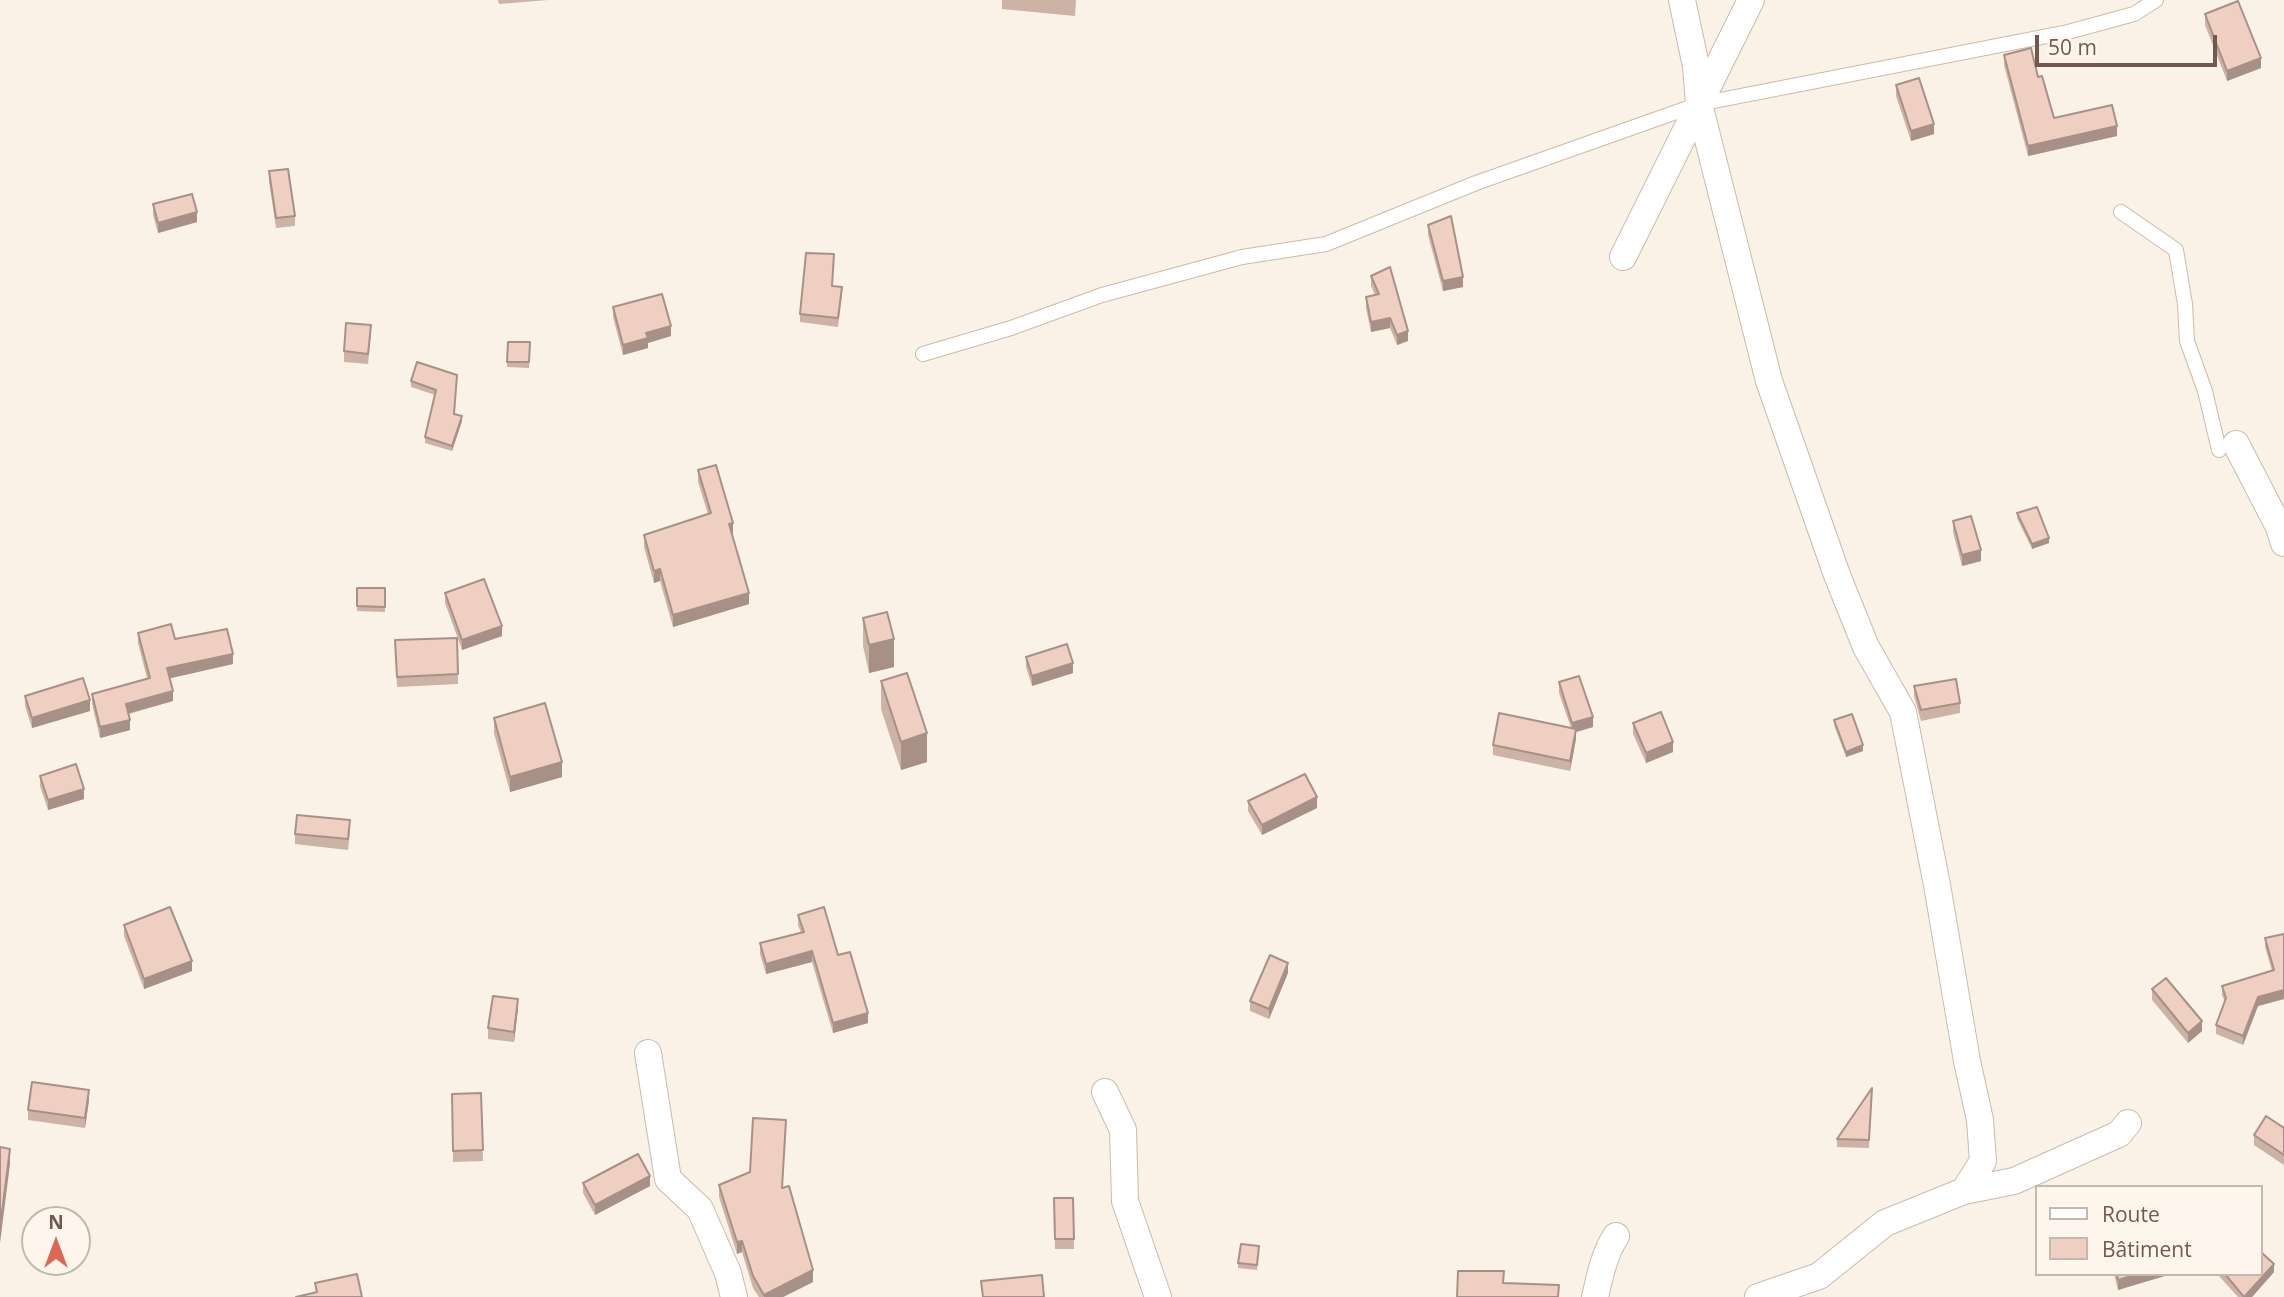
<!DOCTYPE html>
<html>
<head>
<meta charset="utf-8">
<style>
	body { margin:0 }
	#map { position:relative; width:2284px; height:1297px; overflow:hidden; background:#fbf2e7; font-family:"Open Sans",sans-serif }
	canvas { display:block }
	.legend { position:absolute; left:2035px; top:1185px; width:228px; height:91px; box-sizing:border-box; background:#fef6ed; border:2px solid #c6b7ad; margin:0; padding:9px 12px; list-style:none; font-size:21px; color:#73584d }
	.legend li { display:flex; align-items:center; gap:14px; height:35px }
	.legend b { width:35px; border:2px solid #c6b7ad }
	.north { position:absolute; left:21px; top:1206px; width:70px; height:70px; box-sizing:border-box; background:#fef6ed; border:2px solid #c6b7ad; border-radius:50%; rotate:0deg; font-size:19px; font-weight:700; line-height:28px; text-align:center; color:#73584d }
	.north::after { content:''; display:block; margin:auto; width:24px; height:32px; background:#db6956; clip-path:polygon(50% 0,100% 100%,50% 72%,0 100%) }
	.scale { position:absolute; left:2035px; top:35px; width:182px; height:32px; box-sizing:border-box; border:4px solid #73584d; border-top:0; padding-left:9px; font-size:21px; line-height:24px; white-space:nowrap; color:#73584d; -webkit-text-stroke:5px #fef6ed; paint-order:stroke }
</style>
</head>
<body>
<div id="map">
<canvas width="2284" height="1297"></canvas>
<ul class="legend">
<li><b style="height:9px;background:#fff"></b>Route</li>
<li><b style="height:19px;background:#eecfc1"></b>Bâtiment</li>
</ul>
<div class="north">N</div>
<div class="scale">50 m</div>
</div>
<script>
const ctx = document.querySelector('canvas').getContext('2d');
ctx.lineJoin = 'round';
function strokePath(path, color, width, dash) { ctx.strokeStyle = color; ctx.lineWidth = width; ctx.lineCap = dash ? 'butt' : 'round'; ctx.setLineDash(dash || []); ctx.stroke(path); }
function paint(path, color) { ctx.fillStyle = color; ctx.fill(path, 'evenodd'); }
const lane = new Path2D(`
	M2121,212L2176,250L2185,304L2187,341L2205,391L2219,450
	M923,354L1011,328L1102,295L1242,257L1326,244L1476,183L1699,104L2068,32L2134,14L2156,0`);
const street = new Path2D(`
	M1682,0L1696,66L1699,104L1769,381L1837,575L1866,647L1903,712L1937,885L1967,1061L1980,1120L1983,1161L1964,1191
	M1623,257L1751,0
	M2236,444L2279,527L2284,543
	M648,1053L668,1179L700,1209L728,1273L734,1297
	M1105,1092L1123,1130L1125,1201L1158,1297
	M1595,1297C1600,1276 1604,1254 1616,1236
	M1758,1297L1819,1276L1885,1223L1964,1191L2014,1181L2119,1134L2128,1123`);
const wall = new Path2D(`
	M498,0H548L499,4Z
	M1002,0H1076L1075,16L1002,9Z
	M2205,14L2261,68L2227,81L2205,25Z
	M2004,55L2038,77L2054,118L2117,136L2028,156L2004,65Z
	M1896,85L1934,134L1911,141L1896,96Z
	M269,171L295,216V226L276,228L269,181Z
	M153,204L197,222L158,233L153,215Z
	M1428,225L1463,287L1443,291L1428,235Z
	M1371,276L1408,341L1397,345L1390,328L1371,332L1366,308V297L1375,295L1371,286Z
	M833,286L842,295L838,327L800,322V314Z
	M613,307L671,336L648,343V348L623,355L613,317Z
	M371,335L368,364L344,362V351Z
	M508,342H530L529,368L507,367Z
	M417,362L455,414L462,421L452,451L425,443V437L435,395L411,387V381Z
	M698,470L733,535L749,604L673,627L660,581L654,583L644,547V535L708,514L698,482Z
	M2017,513L2049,543L2032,549L2017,518Z
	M1953,521L1981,561L1962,566L1953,532Z
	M357,588H385V612L357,611Z
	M445,593L502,636L462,650L445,603Z
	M863,618L894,667L869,673L863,646Z
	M138,633L175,639L233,664L170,678L173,701L129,714L130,730L100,738L92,704V694L147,678L138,643Z
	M457,638L458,684L397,687L395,640Z
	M1026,657L1073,673L1032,686L1026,667Z
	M881,681L927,762L901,770L881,709Z
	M1559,682L1593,727L1576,732V739L1570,771L1493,755V745L1571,728L1559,693Z
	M1914,686L1960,703V713L1921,721L1914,696Z
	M25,696L90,711L32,728L25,706Z
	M494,718L562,777L510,792L494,733Z
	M1834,720L1863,751L1846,757L1834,725Z
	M1633,723L1673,752L1646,763L1633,734Z
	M40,776L84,799L48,810L40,786Z
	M1248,801L1317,808L1262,835L1248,811Z
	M350,831L348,850L295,844V834Z
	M798,915L838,955L868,1023L833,1033L812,962L766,974L760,954V943L801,933L798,925Z
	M124,925L192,971L144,989L124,936Z
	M2265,938L2284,999L2258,1006L2243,1045L2216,1034V1025L2225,1002L2222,995V986L2272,971L2265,947Z
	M1288,973L1269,1019L1250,1011V1001Z
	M2152,989L2202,1031L2188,1043L2152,1000Z
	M518,1009L514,1042L488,1039V1028Z
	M1872,1088L1869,1148L1837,1147V1139Z
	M481,1093L483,1161L453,1162L452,1094Z
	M89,1100L85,1128L28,1120V1110Z
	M2284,1128V1165L2254,1145V1135Z
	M786,1132L782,1188L813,1282L783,1297H759L753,1288L742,1252L737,1254L719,1197V1185L750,1172Z
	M583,1183L650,1186L595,1215L583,1193Z
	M1054,1198H1073L1074,1249H1055Z
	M1259,1251L1257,1270L1238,1268V1263Z
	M2274,1272L2252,1297H2238L2219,1276V1274H2261Z
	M2114,1274H2168V1275L2118,1290Z`);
const shadedWall = new Path2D(`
	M2261,58V68L2227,81V71Z
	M1934,124V134L1911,141V131Z
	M2117,126V136L2028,156V146Z
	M197,212V222L158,233V223Z
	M1463,277V287L1443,291V281Z
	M1390,318V328L1371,332V322Z
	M671,326V336L648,343V348L623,355V345L646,333Z
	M1408,331V341L1397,345V335Z
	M462,416V421L452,451V446Z
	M733,523V535L729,536V524Z
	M2049,538V543L2032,549V544Z
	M1981,550V561L1962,566V555Z
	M660,569V581L654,583V571Z
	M749,593V604L673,627V615Z
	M502,626V636L462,650V640Z
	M894,639V667L869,673V645Z
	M233,654V664L167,679V668Z
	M1073,663V673L1032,686V676Z
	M173,691V701L126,714V704Z
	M90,700V711L32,728V718Z
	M1593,717V727L1576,732V739L1570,771L1572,723Z
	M130,720V730L100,738V727Z
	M927,733V762L901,770V742Z
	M1673,742V752L1646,763V753Z
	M1863,745V751L1846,757V752Z
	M562,762V777L510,792V777Z
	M84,789V799L48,810V800Z
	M1317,797V808L1262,835V825Z
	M812,951V962L766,974V964Z
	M192,961V971L144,989V979Z
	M1288,963V973L1269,1019V1009Z
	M2284,990V999L2258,1006L2243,1045V1036L2258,997Z
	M518,999V1009L514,1042V1032Z
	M868,1013V1023L833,1033V1023Z
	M2202,1021V1031L2188,1043V1033Z
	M89,1090V1100L85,1128V1118Z
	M10,1149V1164L0,1243V1228Z
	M650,1176V1186L595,1215V1205Z
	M742,1241V1252L737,1254V1242Z
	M2274,1264V1272L2252,1297H2245Z
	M813,1270V1282L783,1297H764V1295Z
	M2138,1274H2168V1275L2118,1290V1280Z`);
const building = new Path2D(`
	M2238,1L2261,58L2227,71L2205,14Z
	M2031,48L2038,77L2042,76L2054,118L2112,105L2117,126L2028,146L2004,55Z
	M1919,78L1934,124L1911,131L1896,85Z
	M288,169L295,216L276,218L269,171Z
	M192,194L197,212L158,223L153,204Z
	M1451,216L1463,277L1443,281L1428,225Z
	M806,253L834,254L832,286L842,287L838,318L800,314Z
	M1390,267L1408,331L1397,335L1390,318L1371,322L1366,297L1379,294L1371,276Z
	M662,294L671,326L646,333L648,338L623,345L613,307Z
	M346,323L371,325L368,354L344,351Z
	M508,342H530L529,362H507Z
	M417,362L457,375L454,414L462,416L452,446L425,437L436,390L411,381Z
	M716,465L733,523L729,524L749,593L673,615L660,569L654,571L644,535L711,513L698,470Z
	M2037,507L2049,538L2032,544L2017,513Z
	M1971,516L1981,550L1962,555L1953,521Z
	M484,579L502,626L462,640L445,593Z
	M357,588H385V607L357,606Z
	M887,612L894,639L869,645L863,618Z
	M171,624L175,639L227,629L233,654L167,668L173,691L126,704L130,720L100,727L92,694L150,678L138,633Z
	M457,638L458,674L397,677L395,640Z
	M1067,644L1073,663L1032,676L1026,657Z
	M907,673L927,733L901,742L881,681Z
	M1579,676L1593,717L1572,723L1559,682Z
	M83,678L90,700L32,718L25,696Z
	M1956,679L1960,703L1921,710L1914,686Z
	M545,703L562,762L510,777L494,718Z
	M1661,712L1673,742L1646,753L1633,723Z
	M1499,713L1576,729L1570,761L1493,745Z
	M1852,714L1863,745L1846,752L1834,720Z
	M76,764L84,789L48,800L40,776Z
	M1305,774L1317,797L1262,825L1248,801Z
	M297,815L350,820L348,839L295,834Z
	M170,907L192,961L144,979L124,925Z
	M824,907L838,955L850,952L868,1013L833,1023L812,951L766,964L760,943L804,932L798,915Z
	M2284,934V990L2258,997L2243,1036L2216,1025L2226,998L2222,986L2274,970L2265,938Z
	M1270,955L1288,963L1269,1009L1250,1001Z
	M2166,978L2202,1021L2188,1033L2152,989Z
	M493,996L518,999L514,1032L488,1028Z
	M32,1082L89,1090L85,1118L28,1110Z
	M1872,1088L1869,1140L1837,1139Z
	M481,1093L483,1150L453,1151L452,1094Z
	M2266,1116L2284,1128V1155L2254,1135Z
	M753,1118L786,1120L782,1188L789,1186L813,1270L764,1295L753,1276L742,1241L737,1242L719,1185L750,1172Z
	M0,1147L10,1149L0,1228Z
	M638,1154L650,1176L595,1205L583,1183Z
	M1054,1198H1073L1074,1239H1055Z
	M1241,1244L1259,1246L1257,1265L1238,1263Z
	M2261,1252L2274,1264L2244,1297L2225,1274H2261Z
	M1458,1271H1504L1503,1283L1559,1285L1558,1297H1457Z
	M357,1274L362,1297H296L317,1292L315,1283Z
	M2117,1274H2138L2118,1280Z
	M1042,1275L1044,1297H983L981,1281Z`);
strokePath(lane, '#ccb9ae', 16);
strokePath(street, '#ccb9ae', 28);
strokePath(lane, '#fff', 14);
strokePath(street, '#fff', 26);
paint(wall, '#cdb2a6');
paint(shadedWall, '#a79187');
paint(building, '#eecfc1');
strokePath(building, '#a79187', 2);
</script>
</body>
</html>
